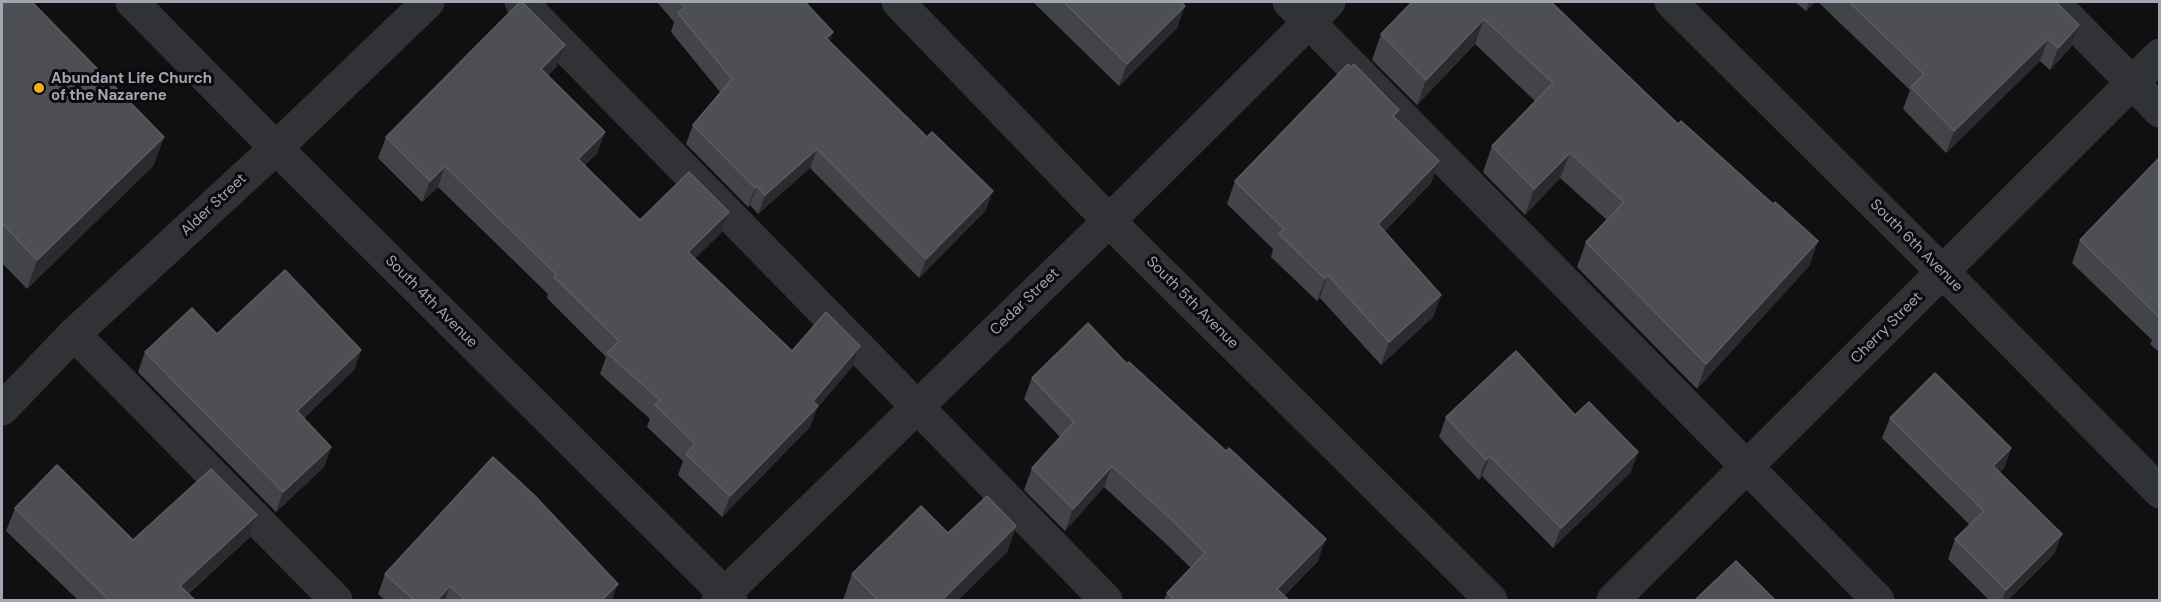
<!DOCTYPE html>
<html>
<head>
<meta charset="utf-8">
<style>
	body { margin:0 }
	#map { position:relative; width:2161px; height:602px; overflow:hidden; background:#101011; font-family:"DM Sans",sans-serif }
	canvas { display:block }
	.frame { position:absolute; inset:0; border:3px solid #a1a6b3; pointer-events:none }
</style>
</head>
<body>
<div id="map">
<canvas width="2161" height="602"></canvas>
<div class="frame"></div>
</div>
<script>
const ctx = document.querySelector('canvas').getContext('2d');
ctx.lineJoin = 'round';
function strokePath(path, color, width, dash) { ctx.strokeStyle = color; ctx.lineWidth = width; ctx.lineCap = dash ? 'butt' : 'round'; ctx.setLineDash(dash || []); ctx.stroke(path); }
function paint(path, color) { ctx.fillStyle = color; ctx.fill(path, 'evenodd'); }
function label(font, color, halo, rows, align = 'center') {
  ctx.font = font + ' "DM Sans",sans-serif'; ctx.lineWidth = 6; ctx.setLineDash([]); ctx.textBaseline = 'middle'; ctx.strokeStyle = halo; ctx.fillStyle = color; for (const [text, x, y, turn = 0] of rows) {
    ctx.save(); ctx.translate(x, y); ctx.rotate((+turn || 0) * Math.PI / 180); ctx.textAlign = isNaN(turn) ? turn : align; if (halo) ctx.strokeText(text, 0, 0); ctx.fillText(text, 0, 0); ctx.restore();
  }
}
const minor = new Path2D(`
	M132,2L276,148L731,600
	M521,2L1106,600
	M898,2L1109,221L1491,600
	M1289,2L1878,600
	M1671,2L1943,272L2160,492
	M2053,2L2160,111
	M74,334L336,600
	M2,409L74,334L276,148L428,2
	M718,600L1109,221L1329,2
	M1613,600L2160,55`);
const wall = new Path2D(`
	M2,2L164,137L153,166L27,289L2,263Z
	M657,2H805L833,32L829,41L986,210L919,278L810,168L758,214L750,205L748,207L686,144L693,125L720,92L671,32L674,22Z
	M1033,2H1181L1177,28L1119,86Z
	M1412,2H1552L1678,124L1818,241L1809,266L1697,389L1577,267L1586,242L1607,220L1560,178L1525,215L1483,172L1492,146L1535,101L1475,44L1417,105L1372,60L1381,34Z
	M1795,2H1815L1806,11Z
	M1818,2H2056L2079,25L2071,47L2050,70L2040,61L1946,153L1903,109L1910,90Z
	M557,66L548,75L605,132L597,153L584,166L640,220L729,212L721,233L695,258L792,351L852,367L817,408L810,427L722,517L678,475L683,461L647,427L650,419L600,374L606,357L547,298L548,294L438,187L422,202L378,158L386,137Z
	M1396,119L1439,161L1431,183L1384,232L1441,295L1433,317L1381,365L1320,298L1317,301L1271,257L1273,249L1227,204L1235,181Z
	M2160,157V353L2150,344L2152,340L2072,263L2080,240Z
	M217,334L361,350L354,370L304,418L331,447L324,467L276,512L138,372L145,352Z
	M1127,364L1318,561L1284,596L1289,600H1164L1167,593L1191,568L1162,540L1104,487L1065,531L1024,490L1032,468L1060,437L1024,399L1032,378Z
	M1575,415L1631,472L1553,548L1482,476L1479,480L1439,437L1446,417Z
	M1890,418L2011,448L2004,468L2000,472L2062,534L2054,554L2008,600H1989L1948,559L1955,539L1970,525L1882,438Z
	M15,508L133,540L257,515L249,538L188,594L195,600H78L6,531Z
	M1016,526L1007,552L958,600H843L852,574Z
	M385,574L612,600H385L378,594Z`);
const shadedWall = new Path2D(`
	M1809,2H1815L1806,11Z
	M1185,6L1177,28L1119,86L1127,64Z
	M1484,19L1475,44L1417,105L1426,80Z
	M2079,25L2071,47L2050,70L2058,48Z
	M833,32L826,51V38Z
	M2048,39L2040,61L1946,153L1954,131Z
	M565,45L557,66L533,90L541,69Z
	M1399,110L1391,132L1393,116Z
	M605,132L597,153L570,180L578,159Z
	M164,137L153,166L27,289L37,260Z
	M817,149L810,168L758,214L765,195Z
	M1570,153L1560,178L1525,215L1534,189Z
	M1439,161L1431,183L1369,247L1378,224Z
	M445,166L438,187L422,202L430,181Z
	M757,186L750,205L748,207L755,188Z
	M993,191L986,210L919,278L926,259Z
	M729,212L721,233L681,273L688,252Z
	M1818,241L1809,266L1697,389L1706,364Z
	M1328,275L1320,298L1317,301L1325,279Z
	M1441,295L1433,317L1381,365L1389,342Z
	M860,346L852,367L817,408L810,427L722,517L730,496Z
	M361,350L354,370L290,431L297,411Z
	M331,447L324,467L276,512L283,492Z
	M2011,448L2004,468L1986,486L1993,466Z
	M1638,452L1631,472L1553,548L1561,528Z
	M1490,456L1482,476L1479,480L1486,460Z
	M1112,466L1104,487L1065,531L1073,509Z
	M257,515L249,538L180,600V586Z
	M1016,526L1007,552L958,600H942Z
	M2062,534L2054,554L2008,600H2002L2006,590Z
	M1326,539L1318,561L1280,600L1277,589Z
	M618,584L612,600H602Z
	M450,586L445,600H437Z`);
const building = new Path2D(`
	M2,2H32L164,137L37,260L2,223Z
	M520,2H522L565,45L541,69L605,132L578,159L640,220L689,172L729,212L688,252L792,351L826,312L860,346L813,401L818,406L730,496L686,454L695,444L655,405L660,400L607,353L619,341L554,277L556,274L445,166L430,181L386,137Z
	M680,2H805L833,32L826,38L927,137L932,132L993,191L926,259L817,149L765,195L757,186L755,188L693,125L732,79L678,13L685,7Z
	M1064,2H1181L1185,6L1127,64Z
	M1412,2H1551L1678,124L1681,121L1773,204L1775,202L1818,241L1706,364L1586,242L1624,202L1570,153L1534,189L1492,146L1553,83L1484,19L1426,80L1381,34Z
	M1849,2H2056L2079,25L2058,48L2048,39L1954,131L1911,87L1924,74Z
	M1348,64L1351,67L1354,64L1399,110L1393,116L1439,161L1378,224L1441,295L1389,342L1328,275L1325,279L1279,234L1284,229L1235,181Z
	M2160,157V318L2080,240Z
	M285,270L361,350L297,411L331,447L283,492L145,352L192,308L217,334Z
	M1088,323L1127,364L1129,362L1226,451L1229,448L1326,539L1277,589L1289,600H1175L1167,593L1205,553L1170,518L1112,466L1073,509L1032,468L1074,422L1032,378Z
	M1516,351L1575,415L1589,402L1638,452L1561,528L1490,456L1486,460L1446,417Z
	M1935,373L2011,448L1993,466L2062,534L2006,590L1955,539L1984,511L1890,418Z
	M493,457L534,495L618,584L602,600H465L450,586L437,600H414L385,574Z
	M57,465L133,540L211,469L257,515L180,586L195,600H109L15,508Z
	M987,496L1016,526L942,600H878L852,574L921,506L948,533Z
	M1736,561L1775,600H1695Z`);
const markers = [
	[39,88,6,"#f6ab23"]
];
const poiNames = [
	["Abundant Life Church",51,79],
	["of the Nazarene",51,96]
];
const streetNames = [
	["Alder Street",214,205,-43],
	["South 6th Avenue",1916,246,45],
	["South 4th Avenue",431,302,45],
	["Cedar Street",1025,302,-44],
	["South 5th Avenue",1192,303,45],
	["Cherry Street",1887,328,-45]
];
strokePath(minor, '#313236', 33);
paint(wall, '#434449');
paint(shadedWall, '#2a2b2e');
paint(building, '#4d4f54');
strokePath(building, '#5a5c63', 1.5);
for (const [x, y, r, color] of markers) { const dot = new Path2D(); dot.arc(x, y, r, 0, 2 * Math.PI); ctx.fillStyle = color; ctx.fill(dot); strokePath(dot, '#0b0b0c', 2); }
label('bold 15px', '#a1a6b3', '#0b0b0c', poiNames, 'left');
label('15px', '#a1a6b3', '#0b0b0c', streetNames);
</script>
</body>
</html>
